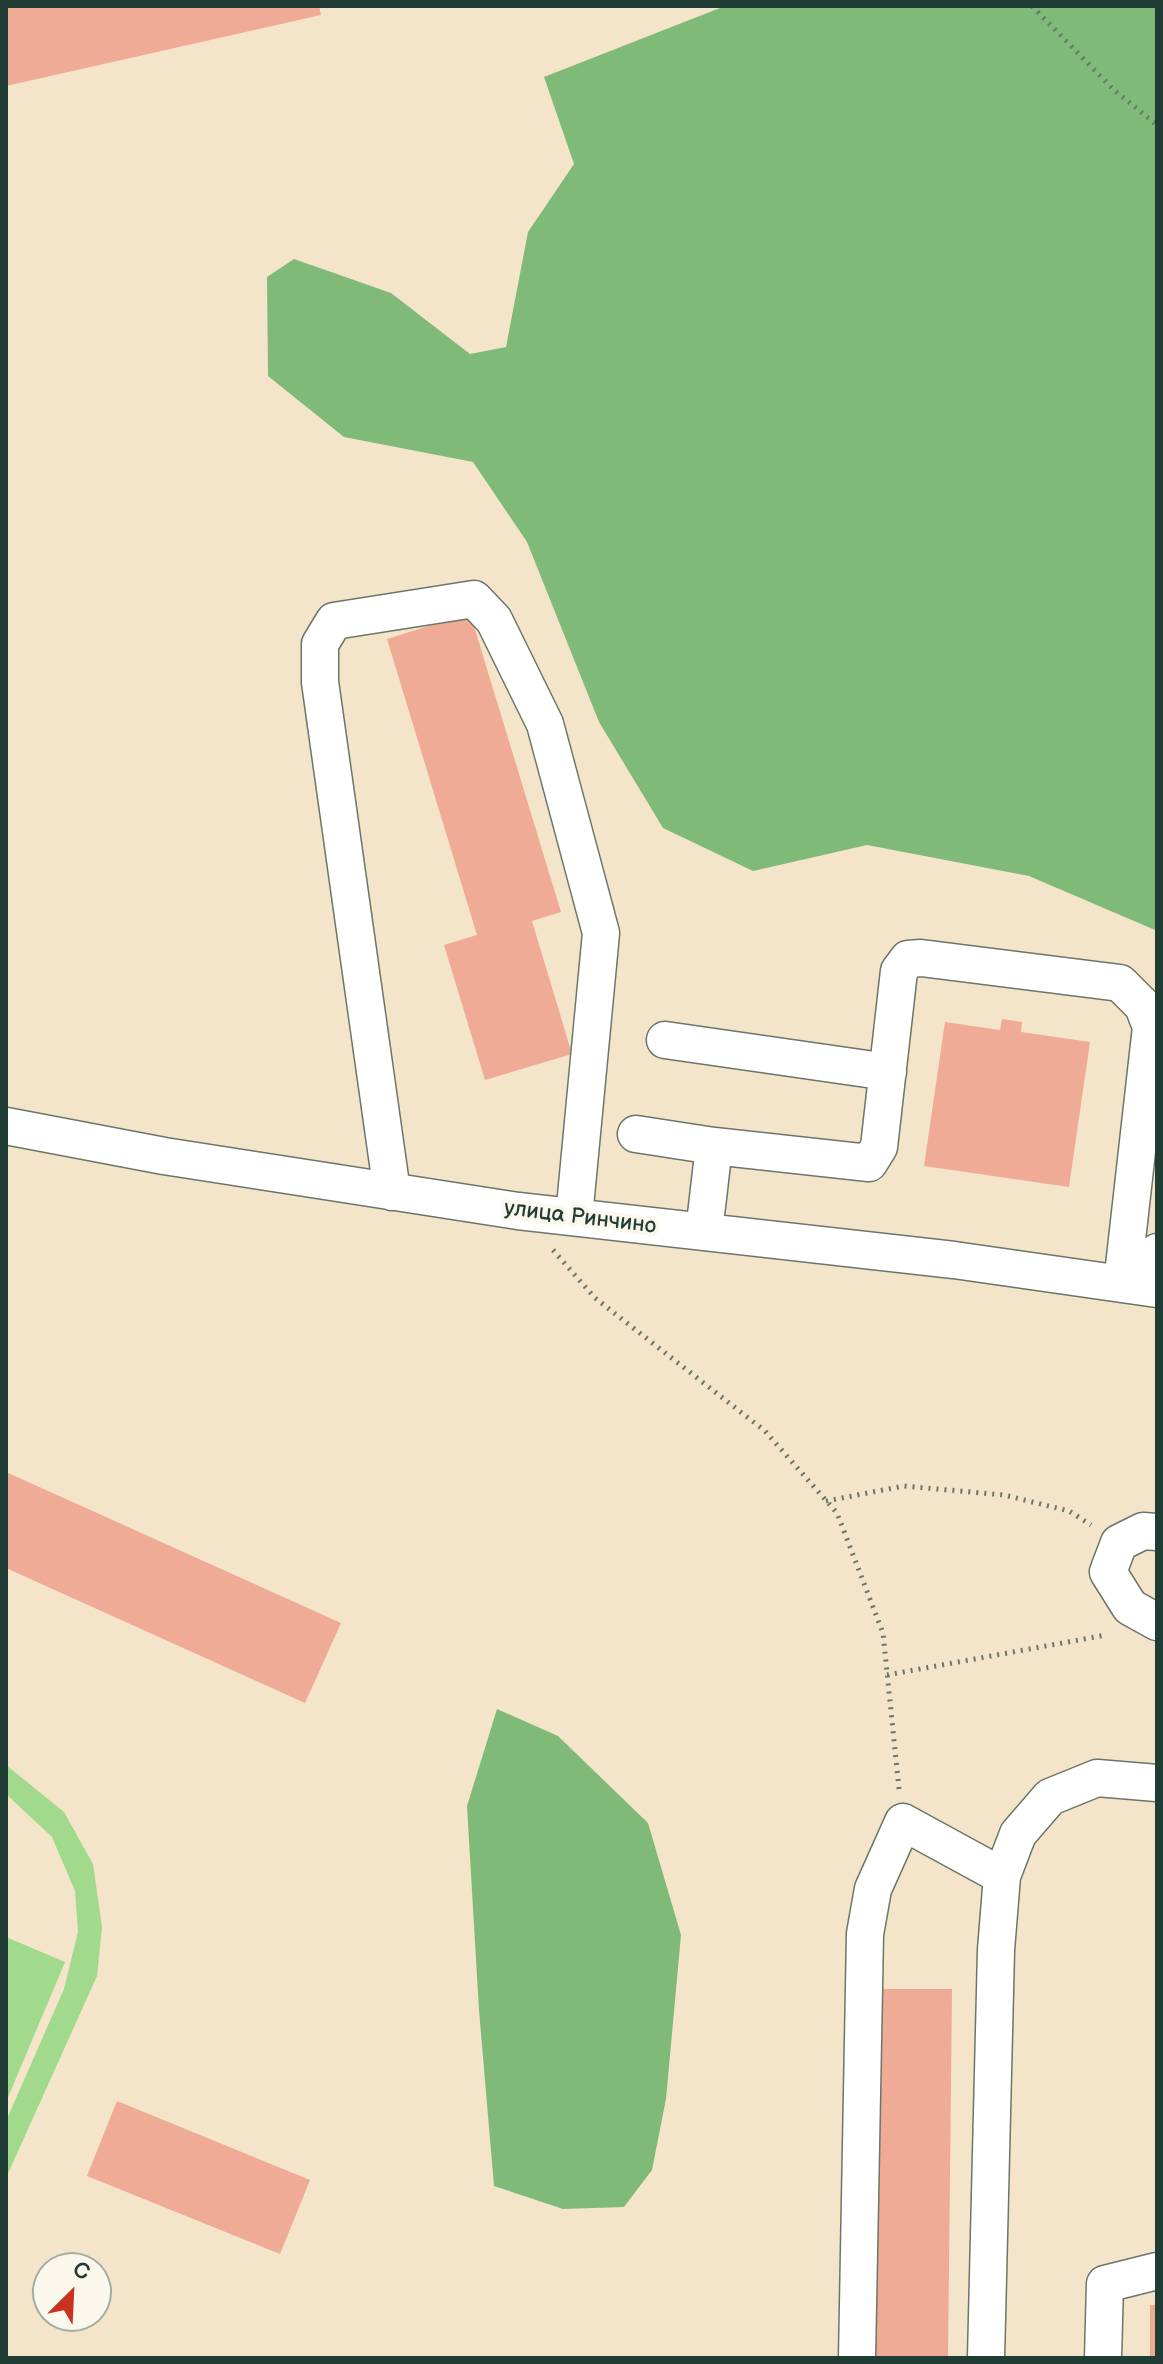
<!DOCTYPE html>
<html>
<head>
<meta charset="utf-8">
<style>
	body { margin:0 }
	#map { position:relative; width:1163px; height:2364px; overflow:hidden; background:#f4e4c9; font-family:"Balsamiq Sans",sans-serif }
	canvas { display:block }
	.frame { position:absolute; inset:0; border:8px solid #1f3d34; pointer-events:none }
	.north { position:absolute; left:32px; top:2252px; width:80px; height:80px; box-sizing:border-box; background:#fbf7ec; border:2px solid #a3ada2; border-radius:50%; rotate:24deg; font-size:22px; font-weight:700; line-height:32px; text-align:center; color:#1f3d34 }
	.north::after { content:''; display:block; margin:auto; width:28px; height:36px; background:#c8321e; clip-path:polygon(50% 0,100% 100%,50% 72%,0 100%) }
</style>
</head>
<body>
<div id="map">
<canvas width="1163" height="2364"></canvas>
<div class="frame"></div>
<div class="north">С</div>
</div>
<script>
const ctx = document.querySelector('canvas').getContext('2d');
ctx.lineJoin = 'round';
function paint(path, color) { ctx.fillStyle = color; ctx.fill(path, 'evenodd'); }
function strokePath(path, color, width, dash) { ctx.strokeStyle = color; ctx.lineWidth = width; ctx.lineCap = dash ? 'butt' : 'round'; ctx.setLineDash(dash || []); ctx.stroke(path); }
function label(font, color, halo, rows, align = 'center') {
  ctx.font = font + ' "Balsamiq Sans",sans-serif'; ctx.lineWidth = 8; ctx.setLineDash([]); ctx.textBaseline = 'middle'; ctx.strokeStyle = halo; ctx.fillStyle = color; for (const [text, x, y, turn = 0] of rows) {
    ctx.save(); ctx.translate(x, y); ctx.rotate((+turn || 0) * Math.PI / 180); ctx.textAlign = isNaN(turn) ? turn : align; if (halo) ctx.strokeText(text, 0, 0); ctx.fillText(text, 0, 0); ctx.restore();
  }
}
const green = new Path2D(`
	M6,1765L64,1812L93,1864L102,1927L97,1976L6,2178V2121L64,1989L78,1932L75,1891L52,1837L6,1794Z
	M6,1937L65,1962L6,2102Z`);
const forest = new Path2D(`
	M725,6H1157L1155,930L1029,876L867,845L753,871L663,828L599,722L527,542L473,462L344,437L268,376L267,277L294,259L391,293L470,354L506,347L528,232L574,164L544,77Z
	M497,1709L558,1736L648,1823L681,1935L666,2099L652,2170L624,2207L563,2209L494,2186L479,2010L467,1806Z`);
const building = new Path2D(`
	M6,6H319L321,15L6,86Z
	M470,613L561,912L532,921L572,1054L485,1080L444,945L477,935L387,639Z
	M1002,1019L1022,1022L1021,1032L1090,1042L1069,1187L924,1166L945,1022L1000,1030Z
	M6,1472L341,1623L305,1703L6,1568Z
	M874,1989H952L948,2358H871Z
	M117,2101L310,2180L280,2254L87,2176Z
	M1150,2305H1157V2358H1150Z`);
const path = new Path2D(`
	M1032,6L1114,90L1157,125
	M553,1250L595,1298L765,1431L837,1513L883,1633L899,1789
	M826,1501L904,1486L1004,1495L1069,1511L1091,1525
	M887,1675L1106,1635`);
const minor = new Path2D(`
	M665,1040L888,1072
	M6,1126L164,1156L518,1211L954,1260L1157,1289
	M636,1134L714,1146
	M392,1192L320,682V644L334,621L474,599L494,620L545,724L601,933L574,1217
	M704,1232L714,1146L869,1163L879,1147L899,971L908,959L921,958L1120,983L1143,1006L1151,1027L1122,1284
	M1152,1288L1157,1252
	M1157,1532L1143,1531L1119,1543L1108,1572L1130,1607L1157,1622
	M857,2358L865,1934L873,1889L903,1822L1002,1876
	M986,2358L996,1950L1002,1876L1018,1834L1050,1797L1097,1778L1157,1783
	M1103,2358L1105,2284L1157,2271`);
const streetNames = [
	["улица Ринчино",580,1218,7]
];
paint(green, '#a1da8c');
paint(forest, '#80ba78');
paint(building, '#efab96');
strokePath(minor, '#6a7768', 39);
strokePath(path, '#6a7768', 5, [2, 6]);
strokePath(minor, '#fff', 36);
label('22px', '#1f3d34', '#fbf7ec', streetNames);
</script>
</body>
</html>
